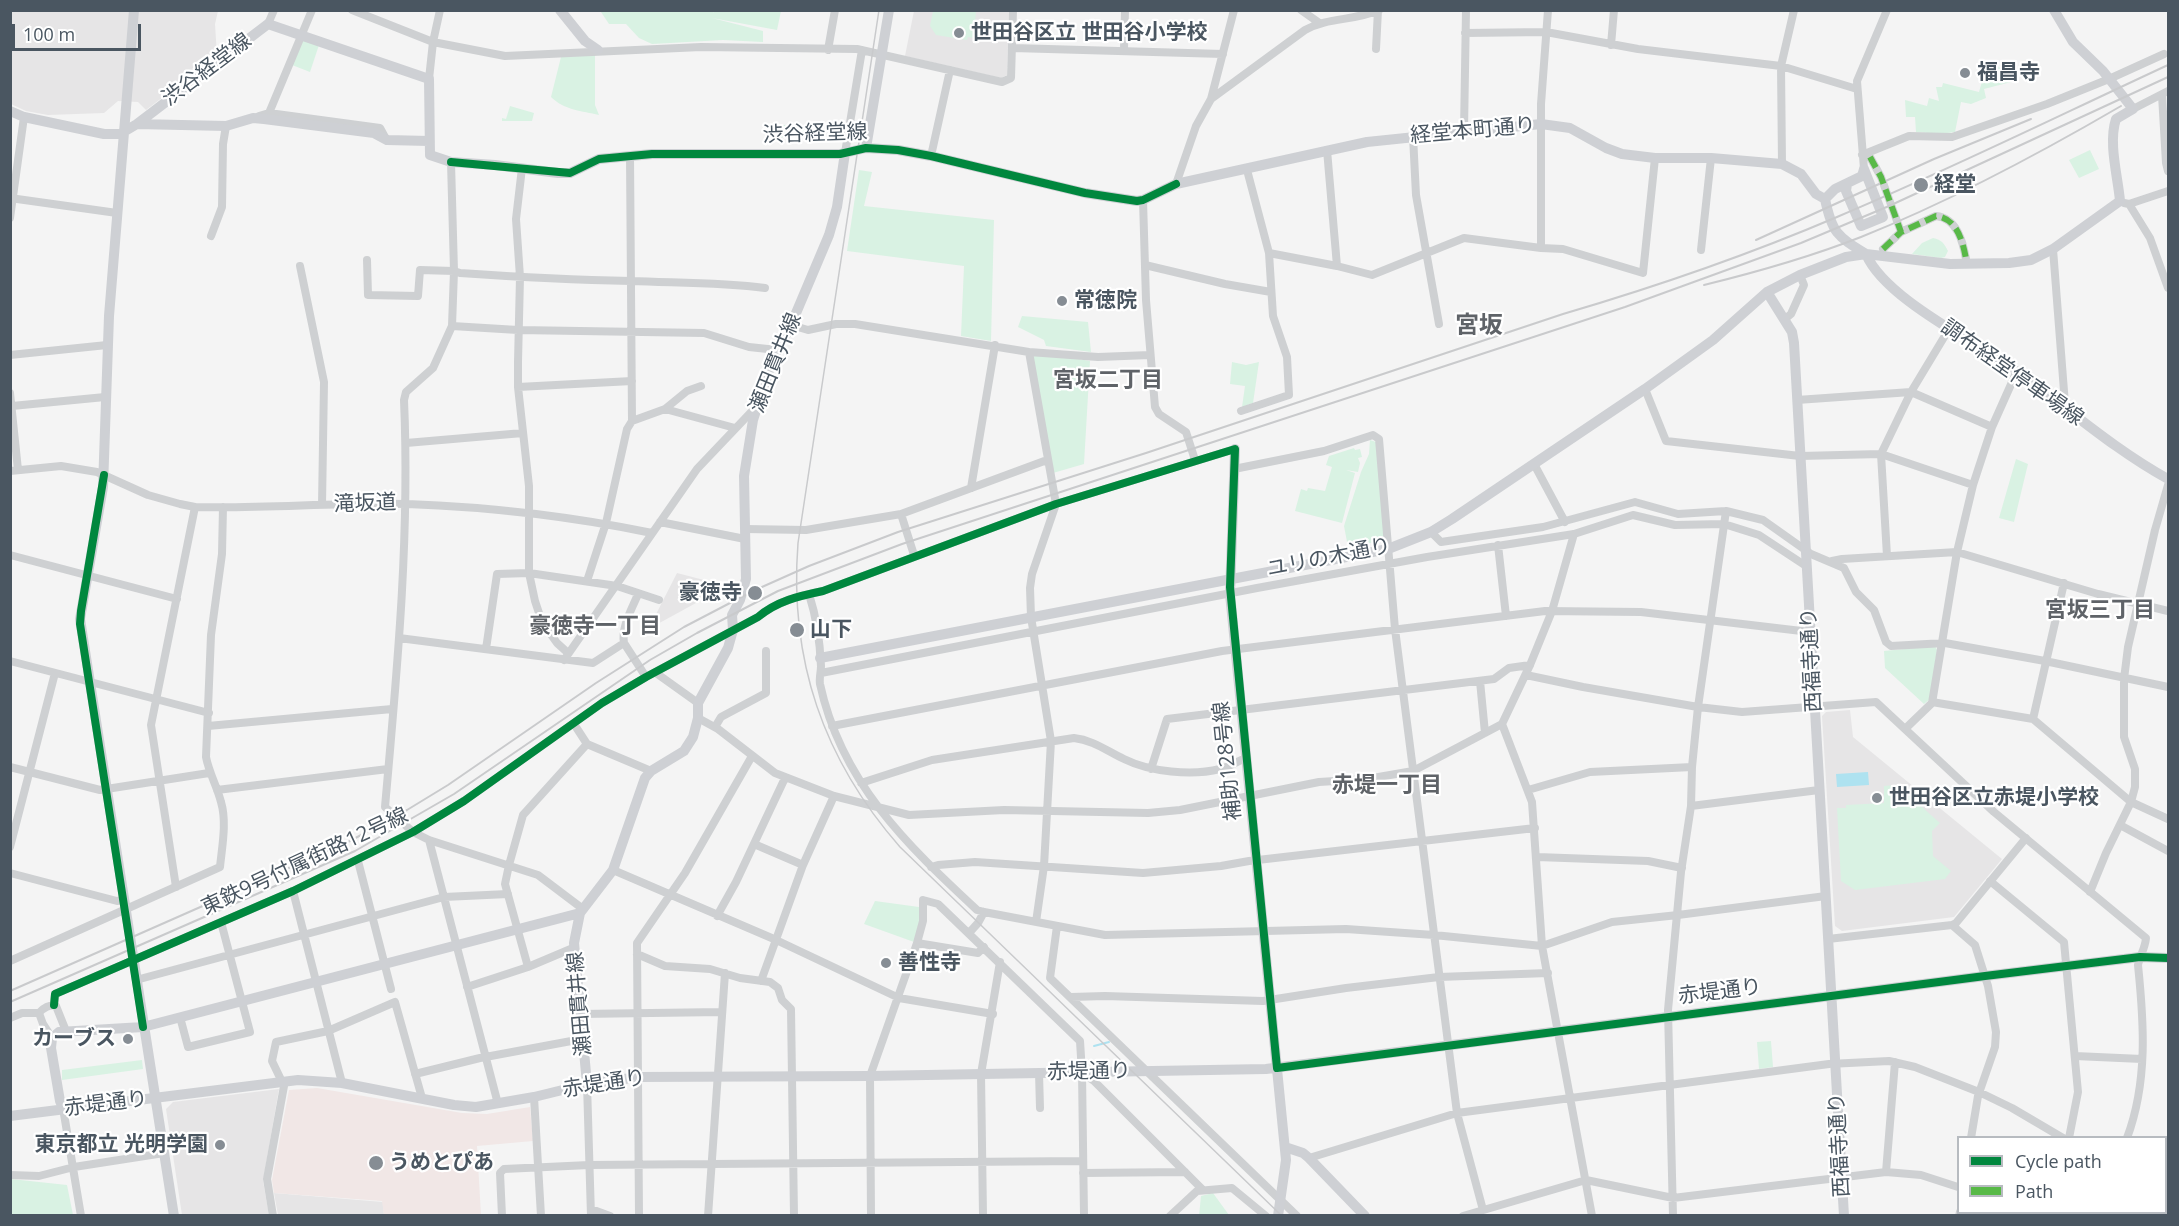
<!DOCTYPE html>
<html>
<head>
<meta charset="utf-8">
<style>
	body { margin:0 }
	#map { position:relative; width:2179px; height:1226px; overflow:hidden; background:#f4f4f4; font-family:"Open Sans",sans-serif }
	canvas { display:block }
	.frame { position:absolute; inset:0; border:12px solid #4a5661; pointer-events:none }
	.legend { position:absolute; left:1957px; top:1136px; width:210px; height:78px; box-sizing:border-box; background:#fff; border:2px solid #b7bbc0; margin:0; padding:8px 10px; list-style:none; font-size:18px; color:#4a5661 }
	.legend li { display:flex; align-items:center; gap:12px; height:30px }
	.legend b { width:30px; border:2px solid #b7bbc0 }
	.scale { position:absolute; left:12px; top:24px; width:129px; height:27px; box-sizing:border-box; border:3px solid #4a5661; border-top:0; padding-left:8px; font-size:18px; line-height:21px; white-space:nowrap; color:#4a5661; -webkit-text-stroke:4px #fff; paint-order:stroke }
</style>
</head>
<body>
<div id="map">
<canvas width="2179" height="1226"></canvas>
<div class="frame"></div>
<ul class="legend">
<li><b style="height:8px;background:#00873e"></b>Cycle path</li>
<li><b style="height:8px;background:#58b947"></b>Path</li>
</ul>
<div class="scale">100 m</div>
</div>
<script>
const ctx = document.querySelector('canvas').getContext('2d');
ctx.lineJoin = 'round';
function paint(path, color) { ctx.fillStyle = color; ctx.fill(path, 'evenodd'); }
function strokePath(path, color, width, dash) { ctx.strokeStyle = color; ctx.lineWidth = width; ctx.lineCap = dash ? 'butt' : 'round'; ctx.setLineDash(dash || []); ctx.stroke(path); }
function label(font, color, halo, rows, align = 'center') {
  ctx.font = font + ' "Open Sans","Noto Sans JP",sans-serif'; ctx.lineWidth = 4.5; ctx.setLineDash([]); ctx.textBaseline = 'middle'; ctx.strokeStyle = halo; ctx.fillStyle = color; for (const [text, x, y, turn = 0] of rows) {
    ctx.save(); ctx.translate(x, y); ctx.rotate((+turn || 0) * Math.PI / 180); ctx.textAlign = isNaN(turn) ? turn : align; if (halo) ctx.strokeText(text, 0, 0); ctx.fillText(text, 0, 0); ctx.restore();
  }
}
const education = new Path2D(`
	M10,11H218L215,24L217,56L146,110L138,102L118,101L104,113L48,115L26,111L11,104Z
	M914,11H1009L1007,75L1001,78L905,56Z
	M677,573L727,586L654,626L651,624Z
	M1850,710L1853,737L2002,859L1954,917L1842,931L1835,926L1822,716L1826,712Z
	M279,1089L263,1181L269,1215H182L166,1109L173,1102Z
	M274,1193L383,1202L384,1215H278Z`);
const medical = new Path2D(`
	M317,1088L462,1113L487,1114L530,1107L533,1141L477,1146L481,1215H384L382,1201L274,1193L272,1180L289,1090Z`);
const green = new Path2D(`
	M601,11L713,10V13L714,10L781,11L777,30L712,18L763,31V42L723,40L652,44L639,38L626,24H609L601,12Z
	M933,11H976L974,38L968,37L967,40L936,35L930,26Z
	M304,37L320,42L310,72L292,65Z
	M595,55V105L599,115C582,111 564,110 551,97L561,57Z
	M1987,64L2014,71L2011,82L1984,89L1986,98L1971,104L1961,102L1955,132L1940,134L1916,132L1915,117H1906L1905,100L1927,106L1929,98L1939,101L1936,87H1942L1943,83L1979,92Z
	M510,106L534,113L532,121H502V118L506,119Z
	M809,124L807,134H792L780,138L779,125H794L795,129Z
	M2090,150L2099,169L2079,178L2069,160Z
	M859,170L872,172L864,206L994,220L991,341L961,336L964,266L847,251Z
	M1933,238C1942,240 1944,243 1948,251L1945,257L1941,258L1912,254L1922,243Z
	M1022,316L1088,322L1091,352L1046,346L1044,340L1018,327Z
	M1035,355H1058L1090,361L1084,464L1053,473L1032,359Z
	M1232,362L1246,365L1259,362L1253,403L1242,407L1245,386L1230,384Z
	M1370,440L1376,442L1384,537L1381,541L1348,547L1344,526L1361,472L1369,454Z
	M1354,448L1355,450L1360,449L1362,457L1358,458L1360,463L1358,472L1346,470L1355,473L1342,523L1295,511L1301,489L1307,491L1308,488L1325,491L1332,467L1326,465L1329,456Z
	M2016,459L2028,464L2014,522L1999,518Z
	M1935,646L1937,650L1930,699L1924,704L1885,668L1884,651Z
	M1897,785L1940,823L1932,831L1933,856L1951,871L1945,879L1855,890L1841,881L1837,808H1846V805L1884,803V786Z
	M875,901L919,907V923L914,942L864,924Z
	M1771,1041L1773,1067L1759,1069L1757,1042Z
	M142,1060L143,1069L62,1080V1070Z
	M11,1179L67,1185L73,1215L11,1216Z
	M1213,1193L1229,1215L1199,1216L1201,1196Z`);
const water = new Path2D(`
	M1868,772L1869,785L1837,787L1836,774Z`);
const stream = new Path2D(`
	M1094,1046L1109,1042`);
const street = new Path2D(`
	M352,10L433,42L505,56L701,47L857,49L1002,82L1011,78L1013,10
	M1301,10L1318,22
	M268,24L274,10
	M1465,33L1546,32L1638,49L1781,66L1857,89
	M1611,45L1614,10
	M1013,48L1223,54
	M1124,49L1125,10
	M1376,49L1378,10
	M828,50L835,10
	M429,79L433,42L440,10
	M2162,95L2166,163L2168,171
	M1211,99L1234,10
	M2133,109L2168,91
	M269,113L312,10
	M259,116L269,113L380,128L386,139
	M1464,131L1466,10
	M1413,136L1416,195L1439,324
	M1327,150L1337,266
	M845,153L862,50
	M1862,155L1909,136L1952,137L2047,104L2109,79L2164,54
	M931,156L950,70
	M1870,157L1881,177L1901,232L1936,216C1957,218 1963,242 1966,259
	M451,162L454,271L452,326L433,368L406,392L404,400C410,536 397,672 385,807L413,832L429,840L538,875L583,909
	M1782,164L1781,66L1794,10
	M522,168L516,219L520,277L518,362V387L529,486V573L535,601L542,622L557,643L568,653
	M1864,169L1857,81L1887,10
	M1176,184L1196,126L1211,99L1305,30C1328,17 1354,21 1379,10
	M10,198L117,213
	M1143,200L1146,300L1155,407L1159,414L1186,432L1195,460
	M2124,203L2129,204L2168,191
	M2129,204L2150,238L2168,288
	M10,218L24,117
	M211,236L222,207L223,144L226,126
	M1541,248V104L1548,10
	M1883,249L1901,232
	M2053,249L2065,404L2063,408
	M1701,250L1711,158
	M1269,253L1337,266L1372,275L1464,238L1541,248L1563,249L1643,273L1655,158
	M367,260L368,295L418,296L420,270L454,271L460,273C517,277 574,280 631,281C676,283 720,282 765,288
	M1145,265L1225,284L1271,292
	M300,266L324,382L322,505
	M1785,319L1791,314L1804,285L1800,275
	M791,325L808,330L836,324H855L1029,352L1098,357L1150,355
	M452,326L518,330L704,333L749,347L777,350
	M1029,352L1056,504L1032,574L1030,588L1031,617L1051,741L1044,866L1036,922
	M10,355L107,345
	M518,387L632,381
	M1645,389L1666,441L1800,456L1881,454L1973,485
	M10,393L18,470
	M1797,400L1911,392L1992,427
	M12,406L105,397
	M665,409L735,428
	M1241,411L1289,395L1287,357L1273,316L1269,253L1247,170
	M632,421L665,409L687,391L701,386
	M406,443L523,433
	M1534,464L1565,522
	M1234,469L1324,451L1373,435L1379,439L1395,629L1457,1113L1483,1210
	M10,471L61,466L97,472L148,495L180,504L195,507C266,509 336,502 407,504C490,507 570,516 652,533
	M971,488L995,345
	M901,514L914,555
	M660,522L745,539
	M745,529L806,530L901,514L1047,460
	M1431,532L1441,542L1543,527L1635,502L1678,514L1726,511L1763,520L1811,554L1844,568L1856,592L1874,610L1886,642L1891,646L1945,643L2045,661L2168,687
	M1498,545L1506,616
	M10,555L177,599
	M1887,556L1881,454L1911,392L1949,329
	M1832,561L1842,559L1957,552L2098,594L2168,611
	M587,581L606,523L627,429L632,421L630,156
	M638,594C632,609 621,627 624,643L646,677
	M809,594C816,616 820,642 821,666C821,672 819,678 820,684C841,782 907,845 977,910L984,912L1105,935L1346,929L1434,935L1542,946L1612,922L1678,915L1826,896
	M399,638L593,663L624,643
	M486,649L497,574L529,573L617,586L659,600
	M564,660L697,469L755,408
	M10,661L209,713
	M656,673L698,703
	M821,673L1257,588L1427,557L1574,534L1633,515L1675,525L1724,524L1759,535L1806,566
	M1526,675L1583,687L1698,707L1742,712L1876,702L1994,812L2146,938C2145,949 2140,955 2138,965C2144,1023 2148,1082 2127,1138
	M1480,681L1485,733
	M1932,702L2033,719L2131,802L2168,819
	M698,718L718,729L775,773L834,796L909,815L1004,810L1148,813L1180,810L1319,782L1367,779L1413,771L1502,724L1530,665L1552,611L1574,534
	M2033,719L2064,583
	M574,724L587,744L651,771
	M1502,724L1532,802L1542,946L1592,1216
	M208,726L392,709
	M832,726L1222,651L1545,611L1641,612L1810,632
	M715,727L721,717L766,693V651
	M1905,729L1932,703L1957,552L1973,485L1992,427L2017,371
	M10,767L100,790L209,773
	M1151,769L1167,719L1494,679L1509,668L1530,665
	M861,783L932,760L1074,738C1093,740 1107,751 1124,759C1150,772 1192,776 1220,769C1229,767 1238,761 1246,758
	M217,790L388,769
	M1528,790L1590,772L1692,767
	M1691,806L1819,790
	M2120,825L2168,851
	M429,840L498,1104
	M754,844L803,865
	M10,847L55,673
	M1537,857L1648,861L1682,868
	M358,861L391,989
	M931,867L938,865L975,862L1143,873L1221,866L1249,861L1535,828
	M613,870L774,939L899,998L993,1014
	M10,873L117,901L123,900
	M1990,881L2064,942L2078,1092L2069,1138
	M176,887L151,725L195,507
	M293,891L342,1083
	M2090,892L2106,853L2131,802L2135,787V769L2124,737V679L2128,647L2155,530L2168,485
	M717,916L736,882L785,778
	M1952,925L1975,945L1988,986L1996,1032L1995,1047L1978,1096L1971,1138
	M1057,926L1050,978L1297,1216
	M969,933L978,923L984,912
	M1828,939L1952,925L1956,923L2026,838
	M917,943L978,953L984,947
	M637,954L665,966L710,969L740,978L770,982L778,988L782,1000L791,1009L794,1216
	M10,961L220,867C222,847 227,822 221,802C217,786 209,773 206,757L211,635L222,554L223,507
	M528,967L505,884L509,865L523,815L587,744
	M136,980L444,897L508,894
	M761,981L803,865L834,796
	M467,987L528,967L573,948
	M1071,997L1105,996L1263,1001L1346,988L1439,977L1548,973
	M54,1005L55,994L293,891L413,832L464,801L602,703L646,677L758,617C777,601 799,596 823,591L1056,504L1235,449
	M580,1014L722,1012
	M180,1017L188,1047L250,1032L221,922
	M10,1018L22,1013H39
	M52,1038L43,1024L39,1013C43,1008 50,1004 56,1006L66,1031
	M2075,1056L2142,1059
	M1039,1073L1040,1108
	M1082,1073L1094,1081L1202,1189
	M415,1074L480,1058L582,1039
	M587,1084L591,1216
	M534,1097L541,1216
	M63,1108L81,1216
	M1309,1158L1457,1113L1829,1064L1889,1061L1915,1067L1979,1092L2012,1108L2063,1138
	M2166,1164H2168
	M1886,1172L1895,1062
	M1083,1173L1185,1172
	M10,1175L39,1176L74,1167L164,1153
	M591,1209L610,1216
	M2036,1212L2046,1216
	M273,1216L267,1179L284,1086L272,1061L276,1042L328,1031L395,1002L422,1098
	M502,1216L500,1173L504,1169L589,1165L1083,1161
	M639,1216L637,943L685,873L752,756
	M708,1216L725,973
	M871,1216L870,1076L917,943L923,921V900L938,904L1080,1041L1082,1073L1084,1216
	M983,1216L981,1074L1000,962
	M1170,1216L1197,1191L1232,1188L1266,1216
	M1463,1216L1586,1180L1673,1198L1886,1172L1921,1175L1958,1187
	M1673,1216L1668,1010L1681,872L1691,806L1692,767L1698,707L1726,511
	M1959,1216L1960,1212
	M2051,1216L2052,1212
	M2119,1216L2120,1212`);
const secondary = new Path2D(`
	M134,10L109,316L103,487L80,619L174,1216
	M560,10L585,41L598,50
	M10,111L24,117L104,134H120L137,124L268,24L429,79L430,155L451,162L495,165L558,173H570L599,159L652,154H840L866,148L898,150L931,156L1085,193L1137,201L1143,200L1176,184L1367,142L1541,124L1570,128L1606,148L1622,154L1655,158H1711L1782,164L1801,174L1816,194L1825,199
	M137,124L226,126L253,118L264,119L374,133L387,140L429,141
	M866,148L889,10
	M1847,184L1846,191L1861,226L1883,217L1864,169
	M1825,199C1832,233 1837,236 1866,254
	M1825,199L1835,189L1862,176L1864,169
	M1866,254C1885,299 1976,342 2016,371C2068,408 2112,448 2168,479
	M1767,292L1792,332L1794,343L1844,1216
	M1235,449L1230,594L1286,1160L1278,1216
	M820,658L1388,549L1431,532L1452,519L1645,389L1713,340L1767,292L1800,275L1846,257L1866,254L1950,264L2009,263L2031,260L2053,249L2120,201C2118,177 2108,143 2116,119L2133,109L2103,71L2073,42L2054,10
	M587,1084L574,943L580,913L613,870L645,778L651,771L684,751L693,737L698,718V703L728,648L733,630L732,615L740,600L746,579L744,476L753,420L772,361L791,325L829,235L837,207L845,153
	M63,1108L60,1101L51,1048L52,1038L59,1032L143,1027L580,913
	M10,1116L298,1080L342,1083L454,1105L476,1107L534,1097L587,1084L639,1077L870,1076L1266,1069L1985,976L2140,957L2168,958
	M1285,1147L1303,1153L1309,1158L1365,1216`);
const tram = new Path2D(`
	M879,10L798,543C789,660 823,759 900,847L1282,1216`);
const rail = new Path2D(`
	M1756,240L1934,159L2031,119
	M1704,285C1757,272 1810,257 1861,237C1951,201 2037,155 2121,106
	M10,991L350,841L407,810L448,785L596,683L684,627L753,591L809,566L898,532L1146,453L1563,314C1655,287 1748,255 1837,217C1949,170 2058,116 2168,65
	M10,1002L355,851L454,794L650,660L697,633L778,591L902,544L1625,307L1801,243L1889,206L2168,77`);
const quiet = new Path2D(`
	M1870,157L1881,177L1901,232L1936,216C1957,218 1963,242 1966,259
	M1883,249L1901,232`);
const cycleway = new Path2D(`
	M451,162L570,173L599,159L652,154H840L866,148L898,150L931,156L1085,193L1137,201L1143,200L1176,184
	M104,475L81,611L80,624L143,1027
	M54,1005L55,994L293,891L413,832L464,801L602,703L646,677L758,617C777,601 799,596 823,591L1056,504L1235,449L1230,587L1277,1068L1985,976L2140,957L2168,958`);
const markers = [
	[959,33,6,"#868d94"],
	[1965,73,6,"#868d94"],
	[1921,185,8,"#868d94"],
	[1062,301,6,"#868d94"],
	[755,593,8,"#868d94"],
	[797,630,8,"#868d94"],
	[1877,798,6,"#868d94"],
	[886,963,6,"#868d94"],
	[128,1039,6,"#868d94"],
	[220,1145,6,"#868d94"],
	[376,1163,8,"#868d94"]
];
const poiNames = [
	["世田谷区立 世田谷小学校",971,33],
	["福昌寺",1977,73],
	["経堂",1934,185],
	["常徳院",1074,301],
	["豪徳寺",742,593,"right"],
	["山下",810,630],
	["世田谷区立赤堤小学校",1889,798],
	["善性寺",898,963],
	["カーブス",116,1039,"right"],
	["東京都立 光明学園",208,1145,"right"],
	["うめとぴあ",389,1163]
];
const streetNames = [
	["渋谷経堂線",207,70,-37],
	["経堂本町通り",1473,131,-5],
	["渋谷経堂線",815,134,-2],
	["瀬田貫井線",776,363,-68],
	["調布経堂停車場線",2012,373,35],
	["滝坂道",365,504,-2],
	["ユリの木通り",1329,558,-11],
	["西福寺通り",1812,660,-93],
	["補助128号線",1228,761,-96],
	["東鉄9号付属街路12号線",305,862,-25],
	["赤堤通り",1720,992,-7],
	["瀬田貫井線",580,1004,-95],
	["赤堤通り",1089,1072,-1],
	["赤堤通り",604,1084,-9],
	["赤堤通り",106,1104,-7],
	["西福寺通り",1840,1145,-93]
];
const neighbourhoodNames = [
	["宮坂二丁目",1108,381],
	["宮坂三丁目",2100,611],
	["豪徳寺一丁目",595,627],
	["赤堤一丁目",1387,786]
];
const quarterNames = [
	["宮坂",1479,326]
];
paint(education, '#e6e5e6');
paint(medical, '#f1e7e6');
paint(green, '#d9f2e3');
paint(water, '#aee2f0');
strokePath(stream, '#aee2f0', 2);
strokePath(street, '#ced0d2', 8);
strokePath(secondary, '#ced0d4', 10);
strokePath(tram, '#c9cacc', 1.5);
strokePath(rail, '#c9cacc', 2);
strokePath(quiet, '#58b947', 6, [12, 6]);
strokePath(cycleway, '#00873e', 8);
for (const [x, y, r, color] of markers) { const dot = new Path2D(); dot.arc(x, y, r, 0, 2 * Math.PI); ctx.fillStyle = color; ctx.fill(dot); strokePath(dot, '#fff', 2); }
label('bold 21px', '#4a5661', '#fff', poiNames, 'left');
label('21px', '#4a5661', '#fff', streetNames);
label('bold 22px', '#5f6368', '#fff', neighbourhoodNames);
label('bold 24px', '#5f6368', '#fff', quarterNames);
</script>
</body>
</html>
